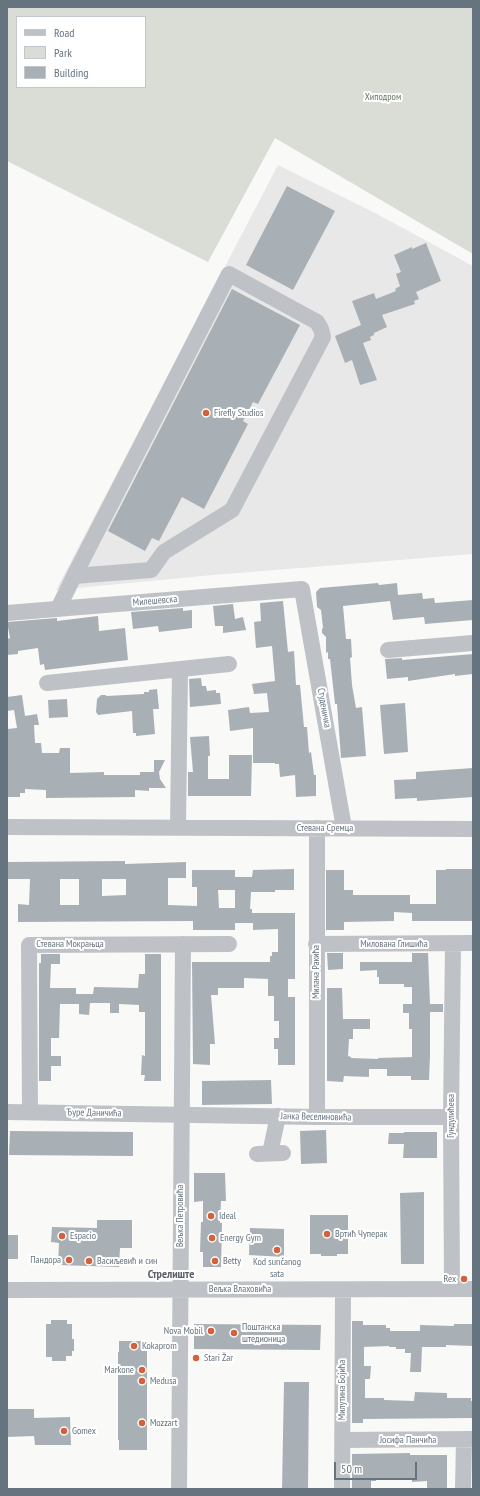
<!DOCTYPE html>
<html>
<head>
<meta charset="utf-8">
<style>
	body { margin:0 }
	#map { position:relative; width:480px; height:1496px; overflow:hidden; background:#f9f9f7; font-family:"PT Sans Narrow",sans-serif }
	canvas { display:block }
	.frame { position:absolute; inset:0; border:8px solid #66747f; pointer-events:none }
	.legend { position:absolute; left:16px; top:16px; width:130px; height:72px; box-sizing:border-box; background:#fff; border:1px solid #c2c7cc; margin:0; padding:5px 7px; list-style:none; font-size:12px; color:#66747f }
	.legend li { display:flex; align-items:center; gap:8px; height:20px }
	.legend b { width:20px; border:1px solid #c2c7cc }
	.scale { position:absolute; left:334px; top:1462px; width:83px; height:18px; box-sizing:border-box; border:2px solid #66747f; border-top:0; padding-left:5px; font-size:12px; line-height:14px; white-space:nowrap; color:#66747f; -webkit-text-stroke:3px #fff; paint-order:stroke }
</style>
</head>
<body>
<div id="map">
<canvas width="480" height="1496"></canvas>
<div class="frame"></div>
<ul class="legend">
<li><b style="height:5px;background:#bec2c6"></b>Road</li>
<li><b style="height:11px;background:#d9ddd6"></b>Park</li>
<li><b style="height:11px;background:#a9b0b5"></b>Building</li>
</ul>
<div class="scale">50 m</div>
</div>
<script>
const ctx = document.querySelector('canvas').getContext('2d');
ctx.lineJoin = 'round';
function paint(path, color) { ctx.fillStyle = color; ctx.fill(path, 'evenodd'); }
function strokePath(path, color, width, dash) { ctx.strokeStyle = color; ctx.lineWidth = width; ctx.lineCap = dash ? 'butt' : 'round'; ctx.setLineDash(dash || []); ctx.stroke(path); }
function label(font, color, halo, rows, align = 'center') {
  ctx.font = font + ' "PT Sans Narrow",sans-serif'; ctx.lineWidth = 4; ctx.setLineDash([]); ctx.textBaseline = 'middle'; ctx.strokeStyle = halo; ctx.fillStyle = color; for (const [text, x, y, turn = 0] of rows) {
    ctx.save(); ctx.translate(x, y); ctx.rotate((+turn || 0) * Math.PI / 180); ctx.textAlign = isNaN(turn) ? turn : align; if (halo) ctx.strokeText(text, 0, 0); ctx.fillText(text, 0, 0); ctx.restore();
  }
}
const built = new Path2D(`
	M278,165L375,213L473,266V554L213,575L56,590Z`);
const green = new Path2D(`
	M7,7H473V254L275,138L208,262L7,161ZM17,17H145V87H17Z`);
const building = new Path2D(`
	M287,186L335,211L293,290L246,265Z
	M426,243L441,281L416,292L419,299L414,301L415,304L382,315L387,327L374,333V335L370,337L371,340L363,343L377,380L360,385L352,360L345,363L335,336L361,325L352,301L374,293L376,299L396,291L395,289L400,286L396,274L401,272L394,255L412,247V249Z
	M232,289L300,325L258,404L253,402L243,421L248,424L204,509L182,497L159,541L152,538L145,551L108,531Z
	M378,583L379,585L397,583L398,595L422,593L423,599L434,598L435,603L473,600V620L425,624L424,617L393,620L390,601L343,606L346,639H351L352,657L350,658L352,685L356,708L362,707L366,756L341,758L337,704H335L330,659H328V652L326,653V637L322,633V629L323,628L321,610L317,607L316,592L320,588Z
	M283,601L288,652L294,651L296,685H300L304,727H307L309,753L311,752L314,775H316V796L296,797L295,775L280,777L279,764H275V763H253V728L230,731L228,710L249,707L250,713L269,712L267,693L254,694L252,684L275,681L272,646L256,648L254,622L261,621L260,603Z
	M233,604L235,619L243,617L246,630L223,633V626H215L213,606Z
	M183,608V611L192,610V628L159,632L158,626L133,629L131,612Z
	M98,616L99,631L125,628L128,660L45,670L44,664L40,665L38,648L18,651V654L7,655V639L10,638L7,622L57,618V621Z
	M473,654V674L455,676V674L408,681V677L387,679L385,659L402,658V660Z
	M201,678L202,686H206L207,691L216,690V693H220L221,704L190,707L189,679Z
	M157,689L159,709H153L155,734L136,736V733H133L132,711L98,715L96,712L97,699L101,695H105L107,696L144,694V692H149V690Z
	M22,695L25,716L37,714L39,725H34L35,743H41L42,753H59L60,748H70V773L104,772V775H140V772H154V760H165L159,772L160,779L166,788H149V791L135,790V797L46,798V790L25,789V793H20V797H7V729L17,728L14,710L7,711V697Z
	M67,699L68,717L49,718L48,700Z
	M405,703L408,752L384,754L380,705Z
	M209,736L210,756H208V779H229V755H252L251,796H188V772H193L190,737Z
	M473,768V797L417,801V798L395,799L394,780L416,779V772Z
	M125,861V864L186,862V878H168V905L197,906V887H192V870H235V877H252L253,870L294,869V890H275V892H251L250,909H252V913H295V979H288V997H295V1065H278V1049H274V1038H279V1021H274V996H268V979L244,978V988H218V995H211L215,1044H210V1065L193,1064L192,962H270V956H272V952H278V929L253,930V923H235V930H193V921L18,922V904L29,905L30,879H8V862ZM60,879H79V905H60ZM102,879H126V895L102,896ZM218,890H235V908H219Z
	M446,869H473V921H412V913L394,912V921L344,922V930H326V870H344V890H353V895H410V904H436V870H446Z
	M327,953H343V969L328,970Z
	M412,953H428L430,1004H443V1012H430V1055L429,1080H411V1076H387V1069H369V1077L344,1076L343,1082L327,1081V988H342L343,1019H370V1029H353V1039H349L348,1056L351,1057V1058L378,1059V1058L412,1057V1029H409V1013H403V1004H412V987H404V984H379V977H377V970L360,971V962H412Z
	M41,954H60V964H51L50,988H76V994H93L94,987L138,988L139,974H145V954H161V1081H144L145,1075H141L142,1055L145,1056V1012H139V1005L119,1004V1013H110V1003H90L89,1015L79,1014V1004H60L59,1038H51V1056H61V1066H51V1081H39V963H41Z
	M271,1080L272,1104L202,1105V1081Z
	M326,1130L327,1163L301,1164L300,1131Z
	M10,1131L133,1132V1156L9,1155Z
	M404,1132H437V1158H403L404,1144H388L389,1133H404Z
	M194,1173H225L226,1201H221L220,1223H222L221,1267H203V1252H200L201,1222H203V1201L194,1202Z
	M424,1192V1264H401L400,1193Z
	M310,1215H348V1254H337V1256H321V1254H310Z
	M97,1220H132V1248H120L119,1267L58,1265L59,1243L51,1242L52,1227L97,1228Z
	M250,1228L284,1229V1257L249,1255Z
	M7,1235H18V1259H7Z
	M51,1320H67V1324H72V1339H74V1351H72V1356H66V1361H52V1357H46V1324H51Z
	M352,1321H363V1325H386V1328H390V1331H420V1325L454,1326V1324H472L473,1346L446,1345V1347H422L421,1372H410L411,1353H405V1349H396V1347H389V1346L364,1347V1366H371L370,1379H365V1398H384V1400L414,1401L415,1392L447,1393V1398H471V1401H473V1418L363,1419V1423H352Z
	M194,1324L321,1325L320,1350L194,1349Z
	M119,1341H147V1450H119V1440H118V1352H119Z
	M284,1382H309L308,1489H282Z
	M7,1409H34V1418L70,1417L71,1445H35L34,1436L7,1437Z
	M410,1453V1455H447V1489H427V1481L412,1482V1478L376,1479V1481H371V1489H352V1454Z`);
const minor = new Path2D(`
	M58,609L74,576L229,274L317,322L321,329L323,337L232,510L164,552L151,570L74,576
	M7,613L302,589L344,828
	M388,650L473,643
	M47,683L229,664
	M7,827L473,829
	M178,827L180,670
	M317,828V1117
	M316,944L473,943
	M7,1112L317,1117H451
	M30,1112L29,945L229,944
	M270,1153L278,1116
	M257,1154L283,1153
	M452,1289L451,1117L453,944
	M7,1290L473,1289
	M342,1440L473,1439
	M179,1489L183,944
	M342,1489L343,1290
	M463,1489L464,1440`);
const markers = [
	[206,413,4,"#d2623e"],
	[211,1216,4,"#d2623e"],
	[327,1234,4,"#d2623e"],
	[62,1236,4,"#d2623e"],
	[212,1238,4,"#d2623e"],
	[277,1250,4,"#d2623e"],
	[69,1260,4,"#d2623e"],
	[89,1261,4,"#d2623e"],
	[215,1261,4,"#d2623e"],
	[464,1279,4,"#d2623e"],
	[211,1331,4,"#d2623e"],
	[234,1333,4,"#d2623e"],
	[134,1346,4,"#d2623e"],
	[196,1358,4,"#d2623e"],
	[142,1370,4,"#d2623e"],
	[142,1381,4,"#d2623e"],
	[142,1423,4,"#d2623e"],
	[64,1431,4,"#d2623e"]
];
const parkNames = [
	["Хиподром",383,97]
];
const poiNames = [
	["Firefly Studios",214,413],
	["Ideal",219,1216],
	["Вртић Чуперак",335,1234],
	["Espacio",70,1236],
	["Energy Gym",220,1238],
	["Пандора",61,1260,"right"],
	["Васиљевић и син",97,1261],
	["Betty",223,1261],
	["Kod sunčanog",277,1262,"center"],
	["sata",277,1274,"center"],
	["Rex",456,1279,"right"],
	["Поштанска",242,1327],
	["штедионица",242,1339],
	["Nova Mobil",203,1331,"right"],
	["Kokaprom",142,1346],
	["Stari Žar",204,1358],
	["Markone",134,1370,"right"],
	["Medusa",150,1381],
	["Mozzart",150,1423],
	["Gomex",72,1431]
];
const streetNames = [
	["Милешевска",155,601,-5],
	["Студеничка",324,708,80],
	["Стевана Сремца",325,828],
	["Стевана Мокрањца",70,944],
	["Милована Глишића",394,944],
	["Милана Ракића",316,972,-90],
	["Ђуре Даничића",94,1113,1],
	["Гундулићева",451,1116,-90],
	["Јанка Веселиновића",316,1117,1],
	["Вељка Петровића",180,1216,-90],
	["Вељка Влаховића",240,1289],
	["Милутина Бојића",342,1390,-90],
	["Јосифа Панчића",408,1440]
];
const quarterNames = [
	["Стрелиште",171,1275]
];
paint(built, '#e7e8e7');
paint(green, '#d9ddd6');
paint(building, '#a9b0b5');
strokePath(minor, '#bec2c6', 16);
for (const [x, y, r, color] of markers) { const dot = new Path2D(); dot.arc(x, y, r, 0, 2 * Math.PI); ctx.fillStyle = color; ctx.fill(dot); strokePath(dot, '#fff', 1.5); }
label('10px', '#687765', '#fff', parkNames);
label('10px', '#66747f', '#fff', poiNames, 'left');
label('10px', '#66747f', '#fff', streetNames);
label('bold 12px', '#58626a', '#fff', quarterNames);
</script>
</body>
</html>
